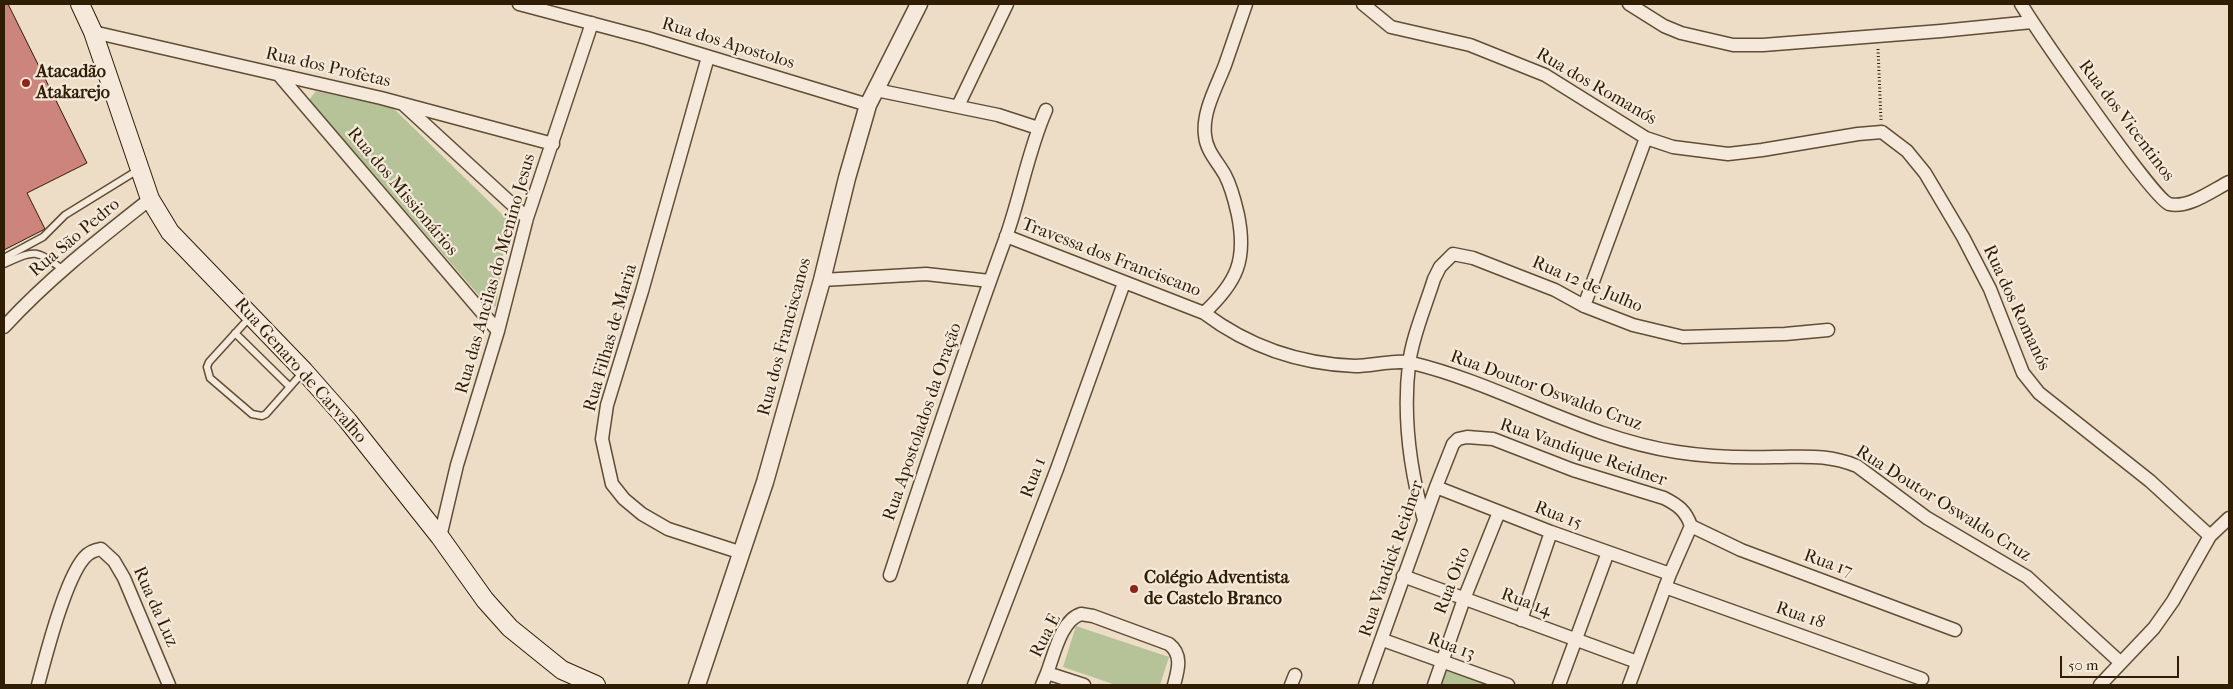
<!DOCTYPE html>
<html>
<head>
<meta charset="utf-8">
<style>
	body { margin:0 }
	#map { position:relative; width:2233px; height:689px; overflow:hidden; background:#eeddc6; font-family:"IM FELL French Canon",serif }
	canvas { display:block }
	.frame { position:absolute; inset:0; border:5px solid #2f1d04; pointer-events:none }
	.scale { position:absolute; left:2060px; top:656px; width:119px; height:22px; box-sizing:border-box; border:2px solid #2f1d04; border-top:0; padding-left:6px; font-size:15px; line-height:18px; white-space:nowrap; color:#2f1d04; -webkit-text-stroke:4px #f4e9da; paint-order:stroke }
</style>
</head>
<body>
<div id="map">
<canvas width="2233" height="689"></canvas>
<div class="frame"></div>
<div class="scale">50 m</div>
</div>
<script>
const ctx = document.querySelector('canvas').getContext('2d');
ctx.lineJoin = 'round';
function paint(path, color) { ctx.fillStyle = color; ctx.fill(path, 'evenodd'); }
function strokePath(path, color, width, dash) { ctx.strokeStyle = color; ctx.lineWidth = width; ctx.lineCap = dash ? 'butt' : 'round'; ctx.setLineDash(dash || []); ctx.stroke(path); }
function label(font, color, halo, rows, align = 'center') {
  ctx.font = font + ' "IM FELL French Canon",serif'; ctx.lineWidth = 4.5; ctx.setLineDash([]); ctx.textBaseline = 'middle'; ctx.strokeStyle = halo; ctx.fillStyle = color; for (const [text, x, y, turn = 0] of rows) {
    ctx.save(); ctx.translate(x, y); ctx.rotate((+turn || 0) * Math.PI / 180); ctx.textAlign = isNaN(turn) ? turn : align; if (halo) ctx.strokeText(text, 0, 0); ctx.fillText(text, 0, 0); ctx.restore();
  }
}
const green = new Path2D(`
	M316,91L393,108L508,220L496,306L490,308L309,100Z
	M1076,626L1169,657L1160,685H1116L1063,667Z
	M1444,670L1488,685H1439Z`);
const building = new Path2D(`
	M4,4H8L87,163L27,193L45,229L4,250Z`);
const path = new Path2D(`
	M1878,49L1881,120`);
const service = new Path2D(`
	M4,258L43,237L65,215L138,170
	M4,264C35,250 35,249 62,269
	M250,317L209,362L207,367L210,378L252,414L262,416L266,414L304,371
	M235,333L290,387`);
const minor = new Path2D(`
	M519,4L647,38L868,105
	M1363,4L1391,27L1470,45L1545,75L1646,138L1673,147L1728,154L1762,150L1858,134L1882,132L1907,151L1925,173L1963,237L1990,289L2023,373L2039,393L2150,481L2210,536
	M1629,4L1664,26L1681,33L1733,45H1763L1941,31L2032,22
	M2021,4C2037,30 2152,198 2169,204C2188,209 2213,190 2229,182
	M93,32L381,98L553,144
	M708,57L642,291L607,405L602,439L612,484L624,499L642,514L668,529L742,553
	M279,75L498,331
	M876,90L998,115L1038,128
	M404,105L527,218
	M958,106L1007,4
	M1006,236L1204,313C1248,346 1300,364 1355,366C1372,366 1397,359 1412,363C1503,385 1584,438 1677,452C1709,457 1742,458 1775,457C1806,457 1827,454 1857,466L1927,518L2027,577L2121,663
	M822,280L926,274L990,281
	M1584,306L1646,138
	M1204,313C1237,282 1247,260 1238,215C1235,202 1232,188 1225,175C1218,162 1206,151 1205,135C1202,112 1217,86 1225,65C1232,45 1239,24 1246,4
	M4,327C48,279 98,240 150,199
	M1436,487L1551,532L1670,574
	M1424,520C1410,470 1403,415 1409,364C1412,337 1426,305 1434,279L1440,267L1453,254L1473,258L1519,276L1555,290L1584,306L1633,325L1683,337L1785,334L1828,330
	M1691,526L1741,550L1955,630
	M440,537L457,465L498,331L527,218L592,23
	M890,575C927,462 965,349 1006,237C1021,195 1028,151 1046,110
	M1403,576L1637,662
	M1665,587L1922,679
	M1521,620L1551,532
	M1383,640L1508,685
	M38,685C46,655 65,580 84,558C89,552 94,550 101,549L114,561L124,578L169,685
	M974,685L1057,469L1124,283
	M1042,685L1047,673
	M1084,685L1047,673C1054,655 1061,620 1081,614L1093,616L1169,644C1183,655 1178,670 1174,685
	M1291,685L1295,675
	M1365,685L1436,487L1453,444L1458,439L1467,437L1493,439L1573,470L1664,498C1678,505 1686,511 1691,526
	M1434,685L1464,599L1499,512
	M1559,685L1608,552
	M1629,685L1670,574L1691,526
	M2100,685L2154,628L2173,601L2210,536L2229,518`);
const tertiary = new Path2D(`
	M697,685L765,482L822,280L847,178L868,105L919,4`);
const secondary = new Path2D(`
	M80,4L93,32L150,199L170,232L304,371L348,421L440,537L485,600L510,628L562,670L596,685`);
const markers = [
	[26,83,5,"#8f2418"],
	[1134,589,5,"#8f2418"]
];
const streetNames = [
	["Rua dos Apostolos",728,44,17],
	["Rua dos Profetas",328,68,13],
	["Rua dos Romanós",1596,87,30],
	["Rua dos Vicentinos",2126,121,53],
	["Rua dos Missionários",402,192,50],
	["Rua São Pedro",75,238,-40],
	["Travessa dos Franciscano",1111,258,21],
	["Rua das Ancilas do Menino Jesus",496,274,-74],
	["Rua 12 de Julho",1587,285,23],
	["Rua dos Romanós",2016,308,65],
	["Rua dos Franciscanos",785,337,-75],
	["Rua Filhas de Maria",611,338,-74],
	["Rua Genaro de Carvalho",300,371,48],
	["Rua Doutor Oswaldo Cruz",1546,391,20],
	["Rua Apostolados da Oração",923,422,-71],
	["Rua Vandique Reidner",1583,453,19],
	["Rua 1",1034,478,-69],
	["Rua Doutor Oswaldo Cruz",1943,504,32],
	["Rua 15",1558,516,21],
	["Rua Vandick Reidner",1392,559,-71],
	["Rua 17",1828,564,20],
	["Rua Oito",1453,581,-69],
	["Rua 14",1526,603,20],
	["Rua da Luz",155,607,66],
	["Rua 18",1800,616,19],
	["Rua E",1046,636,-63],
	["Rua 13",1451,647,20]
];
const poiNames = [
	["Atacadão",36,73],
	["Atakarejo",36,94],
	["Colégio Adventista",1144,579],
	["de Castelo Branco",1144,600]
];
paint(green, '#b6c297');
paint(building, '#cd847d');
strokePath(building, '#2f1d04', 1);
strokePath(service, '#5f4d34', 9);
strokePath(minor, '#5f4d34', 15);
strokePath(tertiary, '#5f4d34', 19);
strokePath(secondary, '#2f1d04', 20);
strokePath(path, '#2f1d04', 3, [1, 2.5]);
strokePath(service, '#f4e9da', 6);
strokePath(minor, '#f4e9da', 12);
strokePath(tertiary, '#f4e9da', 16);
strokePath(secondary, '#f4e9da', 18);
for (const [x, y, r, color] of markers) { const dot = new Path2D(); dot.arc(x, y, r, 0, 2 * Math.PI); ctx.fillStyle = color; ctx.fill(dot); strokePath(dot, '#f4e9da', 2); }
label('18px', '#2f1d04', '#f4e9da', streetNames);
label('bold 18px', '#2f1d04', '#f4e9da', poiNames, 'left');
</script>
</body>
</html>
